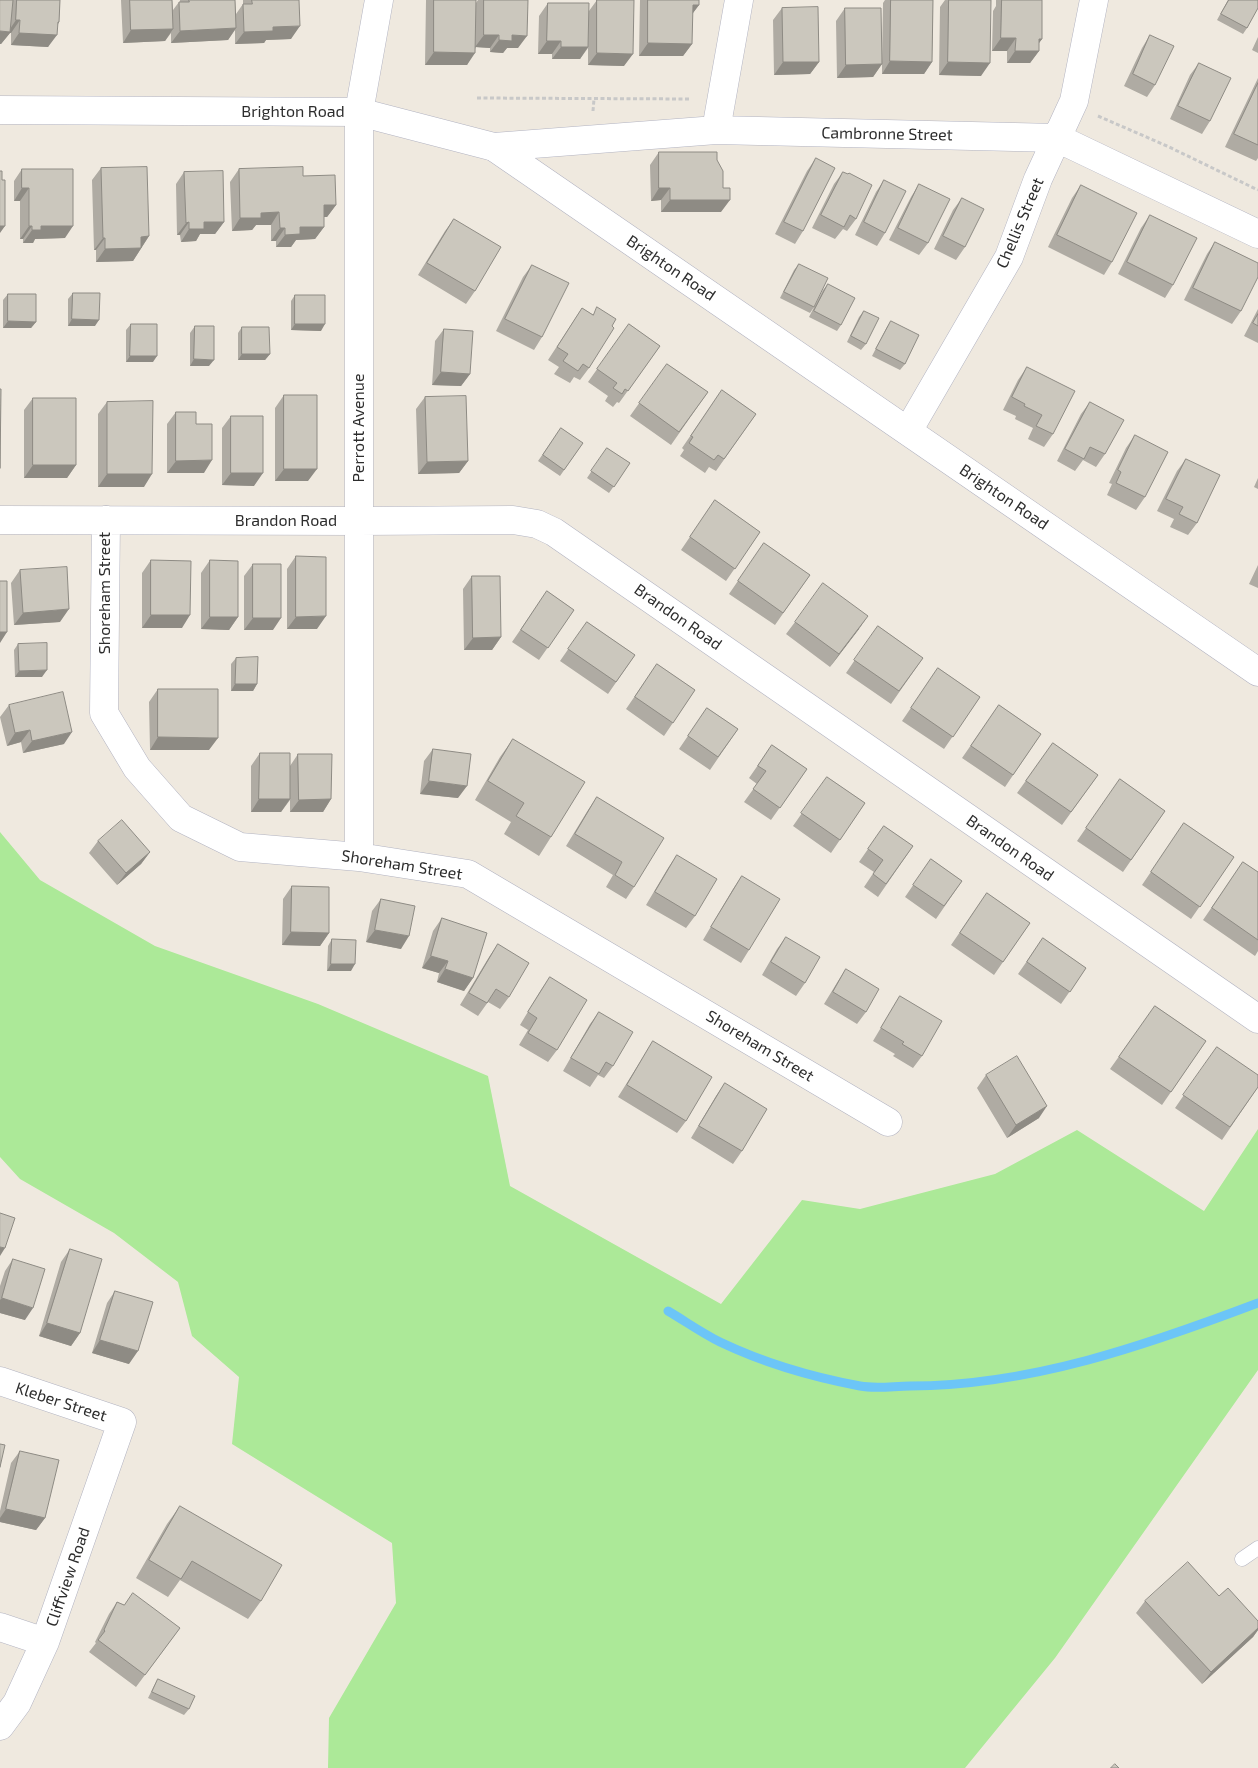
<!DOCTYPE html>
<html>
<head>
<meta charset="utf-8">
<style>
	body { margin:0 }
	canvas { display:block; background:#efe9df }
</style>
</head>
<body>
<canvas width="1258" height="1768"></canvas>
<script>
const ctx = document.querySelector('canvas').getContext('2d');
ctx.lineJoin = 'round';
function paint(path, color) { ctx.fillStyle = color; ctx.fill(path, 'evenodd'); }
function strokePath(path, color, width, dash) { ctx.strokeStyle = color; ctx.lineWidth = width; ctx.lineCap = dash ? 'butt' : 'round'; ctx.setLineDash(dash || []); ctx.stroke(path); }
function label(font, color, halo, rows, align = 'center') {
  ctx.font = font + ' "Exo 2",sans-serif'; ctx.lineWidth = 4; ctx.setLineDash([]); ctx.textBaseline = 'middle'; ctx.strokeStyle = halo; ctx.fillStyle = color; for (const [text, x, y, turn = 0] of rows) {
    ctx.save(); ctx.translate(x, y); ctx.rotate((+turn || 0) * Math.PI / 180); ctx.textAlign = isNaN(turn) ? turn : align; if (halo) ctx.strokeText(text, 0, 0); ctx.fillText(text, 0, 0); ctx.restore();
  }
}
const green = new Path2D(`
	M0,832L40,880L155,946L318,1004L488,1076L510,1186L721,1304L802,1200L860,1209L995,1174L1077,1130L1204,1211L1258,1129V1370L1055,1658L965,1768H328L329,1718L396,1603L392,1543L232,1444L239,1377L192,1336L178,1282L114,1233L20,1179L0,1157Z`);
const stream = new Path2D(`
	M668,1311C685,1321 702,1333 720,1342C764,1363 812,1377 860,1386C876,1389 894,1386 910,1386C1030,1386 1147,1345 1258,1303`);
const path = new Path2D(`
	M477,98L691,99
	M593,111L594,99
	M1098,116L1167,146L1258,190`);
const service = new Path2D(`
	M1242,1559L1258,1548`);
const minor = new Path2D(`
	M716,130L739,0
	M494,147L716,130L1057,138L1258,234
	M908,431L1009,257L1038,179L1074,101L1094,0
	M0,520L359,521L513,520L537,524L554,532L1258,1019
	M106,520L104,713L137,768L181,818L240,847L359,857L468,874L888,1122
	M359,857V112L379,0
	M0,1381L122,1422L45,1642L17,1703L0,1726
	M0,1627L45,1642`);
const tertiary = new Path2D(`
	M0,110L359,112L494,147L1258,672`);
const wall = new Path2D(`
	M0,0H60L59,22L48,47L11,45V33H10L1,44H0Z
	M121,0H172L173,10L179,2H180V0H235L236,14L243,4V0H299L291,39L266,40L264,43L235,44V30L228,40L171,43V33L165,41L123,43Z
	M426,0H476V3L478,0H528L518,48H507L503,53L490,52V48L476,47L467,65H425Z
	M597,0L624,66L588,65V48L580,59H552V54H538L539,16L548,3L589,11Z
	M640,0H699V5L692,14V44L683,56H639Z
	M885,0H933L932,62L924,74H882V64L873,77L837,78L836,21L845,8L882,61L883,3Z
	M945,0H991L981,76L939,75L940,7Z
	M996,0H1042V39L1039,43V51L1030,63H1007V51H992L993,11L996,6Z
	M1228,0H1258L1247,28L1243,34L1217,20Z
	M782,8L819,62L810,74L774,75L773,20Z
	M1150,35L1155,85L1147,97L1124,86L1142,48Z
	M1258,37V53L1252,50Z
	M1199,63L1210,121L1202,134L1170,119L1190,75Z
	M1258,78V158L1256,161L1225,147Z
	M659,152L717,160L721,212H661V200L651,201L650,165Z
	M816,158L803,231L795,244L775,234L807,171Z
	M101,168L149,236L133,261L96,262V250H94L92,180Z
	M22,169L65,238L35,239L33,243H23V239H20V201H14V181Z
	M239,169L303,176L336,205L327,217H324V227L315,239L296,240L291,247H276V241H271V225H256L252,230L232,231L230,182Z
	M184,172L224,222L215,234H200L196,241L181,242L180,235H177L176,184Z
	M843,172L856,219L847,231L843,229L835,239L812,228L834,184Z
	M884,180L885,233L877,246L855,235L876,192Z
	M919,184L928,243L919,255L889,240L911,197Z
	M1081,185L1112,262L1104,275L1048,247L1072,198Z
	M962,198L965,247L956,260L934,249L953,210Z
	M1150,215L1173,285L1165,298L1118,274L1141,228Z
	M454,219L475,291L466,304L418,275L445,231Z
	M1215,242L1241,311L1232,324L1184,300L1207,254Z
	M799,264L814,307L810,313L780,298L794,270Z
	M532,265L542,337L534,350L496,331L523,277Z
	M828,284L841,325L837,331L809,317L823,290Z
	M73,293L95,326H68V299Z
	M8,294L36,322L31,328H3V300Z
	M295,295L321,331L291,330V301Z
	M582,308L612,326L589,368L580,380L574,377L570,383L554,374L559,367L548,360Z
	M1258,309V343L1244,336Z
	M864,311L866,344L861,350L847,342L859,317Z
	M891,321L905,364L900,370L872,356L887,327Z
	M131,324L153,362H126V330Z
	M629,324L660,346L619,403L617,402L613,407L605,401L608,396L588,382Z
	M195,326L209,366H190V333Z
	M242,327L270,354L265,360H238V333Z
	M444,329L470,374L461,386L432,385L435,341Z
	M667,364L708,392L671,445L630,416Z
	M1027,367L1053,434L1044,447L1028,439L1033,428L1015,419L1016,416L1003,410L1018,380Z
	M722,390L756,414L716,471L709,467L705,473L680,456L684,450L682,448Z
	M284,395L308,481H275V408Z
	M425,397L468,461L459,473L418,474L416,409Z
	M33,398L76,465L67,478H24V410Z
	M107,402L144,487H98V414Z
	M1090,402L1105,454L1096,467L1083,460L1075,471L1057,461L1081,414Z
	M176,412L196,424L204,473H167V424Z
	M231,416L254,486L222,485V428Z
	M561,428L583,443L560,476L538,461Z
	M1135,435L1145,497L1136,510L1107,495L1112,484L1109,483L1126,448Z
	M607,448L630,463L609,493L587,478Z
	M1186,459L1197,523L1188,535L1170,527L1174,519L1157,511L1177,471Z
	M1258,478V489L1254,487Z
	M715,500L760,532L726,581L681,550Z
	M764,543L810,575L775,625L729,594Z
	M296,556L317,629H287V569Z
	M151,560L182,628H142V573Z
	M210,560L238,617L229,630L201,629V573Z
	M253,564L273,630H244V576Z
	M1258,565V588L1249,584Z
	M20,570L60,622L14,625L11,583Z
	M472,576L501,637L492,650H464L463,589Z
	M547,591L574,610L539,660L512,642Z
	M587,622L635,655L608,694L560,661Z
	M795,622L859,629L830,667L786,634Z
	M878,626L923,658L891,704L846,673Z
	M18,644L42,677H15L14,650Z
	M236,658L257,684L253,691H231V664Z
	M657,664L695,690L664,736L626,709Z
	M938,668L980,697L944,749L902,721Z
	M158,689L209,750H150L149,702Z
	M9,705L64,744L23,753L21,742L7,746L0,717Z
	M999,705L1041,734L1005,787L962,758Z
	M707,708L738,729L710,770L679,749Z
	M513,739L551,837L539,856L504,834L511,822L475,800L500,757Z
	M1053,743L1098,775L1062,825L1017,793Z
	M772,745L807,769L771,820L744,802L757,784L749,778Z
	M433,749L458,798L420,794L424,761Z
	M260,753L290,766L298,754L331,799L323,812H290V800L281,812H251V766Z
	M827,777L865,803L831,853L793,826Z
	M1120,779L1165,811L1123,872L1077,841Z
	M597,797L634,887L626,899L606,887L613,875L566,846L588,810Z
	M1184,823L1234,857L1191,919L1142,885Z
	M884,826L913,846L878,897L864,887L874,872L859,862Z
	M98,841L150,852L141,864L117,885L89,853Z
	M677,855L695,916L686,928L646,905L668,868Z
	M931,859L962,881L936,919L905,897Z
	M1243,862L1258,872V951L1255,956L1203,920Z
	M742,876L749,950L741,963L703,940L733,889Z
	M292,886L329,933L320,946L282,945L283,899Z
	M987,893L1030,923L994,975L951,945Z
	M381,899L401,949L366,942L372,911Z
	M442,918L473,978L464,991L437,982L439,973L422,968L433,931Z
	M786,937L805,983L796,996L762,975L777,949Z
	M1043,938L1086,968L1061,1004L1018,974Z
	M332,939L351,971H327L328,946Z
	M498,944L509,997L500,1009L488,1002L478,1016L460,1005L489,957Z
	M846,969L866,1012L857,1024L824,1004L838,981Z
	M550,977L557,1050L548,1062L519,1045L528,1030L520,1025L541,990Z
	M900,996L922,1056L913,1068L893,1056L895,1054L873,1041L892,1009Z
	M1155,1006L1206,1041L1162,1105L1110,1069Z
	M599,1012L613,1066L604,1078L598,1075L590,1087L563,1071L590,1024Z
	M653,1041L686,1121L677,1133L618,1097L645,1054Z
	M1217,1047L1258,1087L1222,1140L1175,1108Z
	M986,1075L1039,1118L1007,1138L977,1088Z
	M725,1083L742,1151L733,1164L691,1138L716,1096Z
	M70,1249L80,1333L71,1346L39,1336L61,1262Z
	M13,1259L25,1320L0,1313V1286L5,1271Z
	M115,1291L129,1364L92,1353L107,1303Z
	M20,1451L45,1518L36,1530L0,1522V1511L11,1463Z
	M180,1506L261,1601L248,1619L180,1580L168,1597L136,1578L167,1524Z
	M1219,1596L1258,1621V1630L1253,1637L1202,1684L1136,1613L1145,1601Z
	M117,1602L180,1628L136,1687L89,1652L96,1643L95,1642L109,1614Z
	M158,1679L189,1709L184,1715L148,1698L154,1686Z`);
const shadedWall = new Path2D(`
	M693,5H699L690,17Z
	M16,20H20L11,33H10L1,44H0V31L8,32Z
	M58,22H59L51,34L57,35L48,47L11,45L19,33Z
	M300,26L291,39L266,40L264,43L235,44L244,32L273,27Z
	M236,28L228,40L171,43L180,31Z
	M173,29L165,41L123,43L131,30Z
	M484,35H499L490,48L475,47Z
	M512,35L527,36L518,48H507L503,53L490,52L499,40Z
	M1001,38H1016L1007,51H992Z
	M1039,39H1042L1033,51H1039L1030,63H1007L1015,51Z
	M547,41H561L552,54H538Z
	M648,43L692,44L683,56H639Z
	M561,47H588L580,59H552Z
	M434,52L475,53L467,65H425Z
	M597,53L633,54L624,66L588,65Z
	M890,61L932,62L924,74H882Z
	M783,62H819L810,74L774,75Z
	M948,62L990,63L981,76L939,75Z
	M882,64L873,77L837,78L846,65Z
	M22,188H29L20,201H14Z
	M659,188H670L661,200L651,201Z
	M670,200H730L721,212H661Z
	M324,205H336L327,217H315Z
	M279,212L271,225H256L252,230L232,231L240,218L261,213Z
	M189,222L180,235H177L186,223Z
	M204,222H224L215,234H200L196,241L181,242L189,229Z
	M0,226H5L0,233Z
	M29,226H32L23,239H20Z
	M41,226H73L65,238L35,239L33,243H23L32,230Z
	M300,227H324L315,239L296,240L291,247H276L285,235Z
	M280,228H285L276,241H271Z
	M149,236L133,261L96,262L105,249L141,237Z
	M103,238H105L96,250H94Z
	M72,319L99,320L95,326H68Z
	M8,321L36,322L31,328H3Z
	M295,324H325L321,331L291,330Z
	M242,354H270L265,360H238Z
	M130,356H157L153,362H126Z
	M194,359L214,360L209,366H190Z
	M441,372L470,374L461,386L432,385Z
	M212,460L204,473H167L176,461Z
	M468,461L459,473L418,474L427,462Z
	M33,465H76L67,478H24Z
	M284,469H317L308,481H275Z
	M231,473H263L254,486L222,485Z
	M107,474H152L144,487H98Z
	M69,609L60,622L14,625L23,613Z
	M151,615H190L182,628H142Z
	M326,616L317,629H287L296,617Z
	M868,616L859,629L830,667L839,654Z
	M210,617H238L229,630L201,629Z
	M253,618H281L273,630H244Z
	M0,632H7L0,643Z
	M501,637L492,650H464L473,638Z
	M47,670L42,677H15L19,671Z
	M235,684H257L253,691H231Z
	M30,730L21,742L7,746L15,733Z
	M72,732L64,744L23,753L32,741Z
	M158,737L218,738L209,750H150Z
	M429,781L467,786L458,798L420,794Z
	M259,799H290L281,812H251Z
	M331,799L323,812H290L299,800Z
	M150,852L141,864L117,885L126,873Z
	M375,930L409,936L401,949L366,942Z
	M291,932L329,933L320,946L282,945Z
	M431,956L448,961L439,973L422,968Z
	M331,964H355L351,971H327Z
	M445,969L473,978L464,991L437,982Z
	M1047,1106L1039,1118L1007,1138L1016,1125Z
	M0,1247L5,1248L0,1256Z
	M2,1298L33,1308L25,1320L0,1313V1300Z
	M47,1323L80,1333L71,1346L39,1336Z
	M100,1340L138,1351L129,1364L92,1353Z
	M6,1509L45,1518L36,1530L0,1522V1518Z
	M1258,1628V1630L1253,1637L1202,1684L1211,1672Z`);
const building = new Path2D(`
	M0,0H13L10,32L0,31Z
	M17,0H60L59,22H58L57,35L19,33L20,20H16Z
	M130,0H172L173,29L131,30Z
	M189,0H235L236,28L180,31L179,2H189Z
	M252,0H299L300,26L273,27V31L244,32L243,4H252Z
	M434,0H476L475,53L434,52Z
	M484,0H528L527,36L512,35V41L499,40V35H484Z
	M597,0H634L633,54L597,53Z
	M648,0H699V5H693L692,44L648,43Z
	M891,0H933L932,62L890,61Z
	M949,0H991L990,63L948,62Z
	M1002,0H1042V39H1039V51H1015L1016,38H1001Z
	M1229,0H1258V8L1247,28L1221,14Z
	M548,3H589L588,47H561V41H547Z
	M818,7L819,62H783L782,8Z
	M845,8H881L882,64L846,65Z
	M1150,35L1174,46L1155,85L1133,74Z
	M1199,63L1231,78L1210,121L1178,106Z
	M1258,83V145L1234,134Z
	M659,152H717V160L723,171V188H730V200H670V188H659Z
	M816,158L835,168L803,231L784,222Z
	M147,167L149,236L141,237V248L105,249V238H103L101,168Z
	M303,167V176L335,175L336,205H324V227H300V234L285,235V228H280L279,212L261,213V218H240L239,169Z
	M22,169H73V226H41V230H32V226H29V188H22Z
	M0,171H2V180H5V226H0Z
	M223,171L224,222H204V229H189V222L186,223L184,172Z
	M843,172L848,174L849,173L872,185L856,219L850,215L844,227L821,215Z
	M884,180L906,191L885,233L864,222Z
	M919,184L950,199L928,243L898,228Z
	M1081,185L1137,213L1112,262L1057,235Z
	M962,198L984,209L965,247L943,236Z
	M1150,215L1197,238L1173,285L1127,262Z
	M454,219L501,247L475,291L427,263Z
	M1215,242L1258,263V277L1241,311L1193,288Z
	M799,264L828,278L814,307L784,292Z
	M532,265L569,283L542,337L505,319Z
	M828,284L855,298L841,325L814,311Z
	M73,293H100L99,320L72,319Z
	M8,294H36V322L8,321Z
	M295,295H325V324H295Z
	M597,307L616,319L612,326L614,328L589,368L583,364L578,371L563,361L568,354L557,347L582,308L593,315Z
	M864,311L879,318L866,344L851,336Z
	M1258,314V326L1253,323Z
	M891,321L919,335L905,364L876,349Z
	M131,324H157V356H130Z
	M629,324L660,346L628,391L625,389L622,394L613,388L617,383L597,369Z
	M195,326H214V360L194,359Z
	M242,327H269L270,354H242Z
	M444,329L473,331L470,374L441,372Z
	M667,364L708,392L679,432L639,403Z
	M1027,367L1075,391L1053,434L1036,426L1042,415L1024,406L1025,404L1012,397Z
	M0,389H1L0,468Z
	M722,390L756,414L724,459L718,455L714,460L689,443L693,437L691,436Z
	M284,395H317V469H284Z
	M466,396L468,461L427,462L425,397Z
	M33,398H76V465H33Z
	M153,401L152,474H107V402Z
	M1090,402L1124,420L1105,454L1090,447L1084,459L1065,449Z
	M176,412H196V424H212V460L176,461Z
	M231,416H263V473H231Z
	M561,428L583,443L564,470L543,455Z
	M1135,435L1168,452L1145,497L1116,483L1121,472L1118,470Z
	M607,448L630,463L614,487L591,471Z
	M1186,459L1220,475L1197,523L1179,514L1183,507L1166,499Z
	M715,500L760,532L735,569L690,537Z
	M764,543L810,575L783,613L738,581Z
	M296,556L326,557V616L296,617Z
	M151,560L191,561L190,615H151Z
	M210,560L238,561V617H210Z
	M253,564H281V618H253Z
	M67,567L69,609L23,613L20,570Z
	M472,576H500L501,637L473,638Z
	M0,581H7V632H0Z
	M823,583L868,616L839,654L795,622Z
	M547,591L574,610L548,648L521,630Z
	M587,622L635,655L616,682L568,649Z
	M878,626L923,658L899,691L854,660Z
	M47,643V670L19,671L18,644Z
	M258,657L257,684H235L236,658Z
	M657,664L695,690L673,723L635,697Z
	M938,668L980,697L953,737L911,708Z
	M158,689H218V738L158,737Z
	M63,692L72,732L32,741L30,730L15,733L9,705Z
	M999,705L1041,734L1013,775L971,746Z
	M707,708L738,729L718,757L688,736Z
	M513,739L585,782L551,837L516,816L524,803L488,781Z
	M1053,743L1098,775L1071,812L1026,781Z
	M772,745L807,769L780,808L753,789L766,771L758,766Z
	M433,749L471,754L467,786L429,781Z
	M260,753H290V799H259Z
	M298,754H332L331,799L299,800Z
	M827,777L865,803L840,840L801,813Z
	M1120,779L1165,811L1131,860L1086,828Z
	M597,797L664,838L634,887L615,875L622,862L575,834Z
	M122,820L150,852L126,873L98,841Z
	M1184,823L1234,857L1200,907L1151,872Z
	M884,826L913,846L886,884L873,874L883,860L868,849Z
	M677,855L717,879L695,916L655,892Z
	M931,859L962,881L944,906L913,885Z
	M1243,862L1258,872V940L1212,908Z
	M742,876L780,899L749,950L711,927Z
	M292,886L329,887V933L291,932Z
	M987,893L1030,923L1003,962L960,933Z
	M381,899L415,906L409,936L375,930Z
	M442,918L487,933L473,978L445,969L448,961L431,956Z
	M786,937L820,957L805,983L771,962Z
	M1043,938L1086,968L1070,992L1027,962Z
	M332,939L356,940L355,964H331Z
	M498,944L529,963L509,997L496,989L487,1003L469,993Z
	M846,969L879,989L866,1012L833,992Z
	M550,977L587,1000L557,1050L528,1033L537,1018L528,1012Z
	M900,996L942,1021L922,1056L902,1044L904,1042L881,1028Z
	M1155,1006L1206,1041L1171,1092L1119,1057Z
	M599,1012L633,1032L613,1066L606,1062L599,1074L571,1058Z
	M653,1041L712,1077L686,1121L627,1085Z
	M1217,1047L1258,1075V1087L1230,1127L1183,1095Z
	M1017,1056L1047,1106L1016,1125L986,1075Z
	M725,1083L767,1109L742,1151L699,1126Z
	M0,1213L15,1218L5,1248L0,1247Z
	M70,1249L102,1259L80,1333L47,1323Z
	M13,1259L45,1269L33,1308L2,1298Z
	M115,1291L153,1302L138,1351L100,1340Z
	M0,1444L5,1445L0,1467Z
	M20,1451L59,1460L45,1518L6,1509Z
	M180,1506L282,1565L261,1601L192,1561L181,1579L149,1560Z
	M1188,1562L1219,1596L1228,1588L1258,1621V1628L1211,1672L1145,1601Z
	M133,1593L180,1628L145,1675L98,1640L105,1631L104,1630L117,1602L124,1605Z
	M158,1679L195,1696L189,1709L152,1692Z
	M1115,1764L1119,1768H1111Z`);
const streetNames = [
	["Brighton Road",293,112],
	["Cambronne Street",887,134,1],
	["Chellis Street",1020,223,-67],
	["Brighton Road",671,268,34],
	["Perrott Avenue",359,428,-90],
	["Brighton Road",1004,497,34],
	["Brandon Road",286,521],
	["Shoreham Street",105,593,-90],
	["Brandon Road",678,617,35],
	["Brandon Road",1010,848,35],
	["Shoreham Street",402,865,9],
	["Shoreham Street",760,1046,31],
	["Kleber Street",61,1402,18],
	["Cliffview Road",68,1577,-71]
];
paint(green, '#ace998');
strokePath(stream, '#6cc5f7', 9);
strokePath(service, '#b2b3c1', 15);
strokePath(minor, '#b2b3c1', 29);
strokePath(tertiary, '#b2b3c1', 29);
strokePath(path, '#c8c8c8', 3, [4, 2.5]);
strokePath(service, '#fff', 14);
strokePath(minor, '#fff', 28);
strokePath(tertiary, '#fff', 28);
paint(wall, '#afaba3');
paint(shadedWall, '#8e8b84');
paint(building, '#cbc7bd');
strokePath(building, '#8e8b84', 1);
label('16px', '#2d2d2d', '#fff', streetNames);
</script>
</body>
</html>
